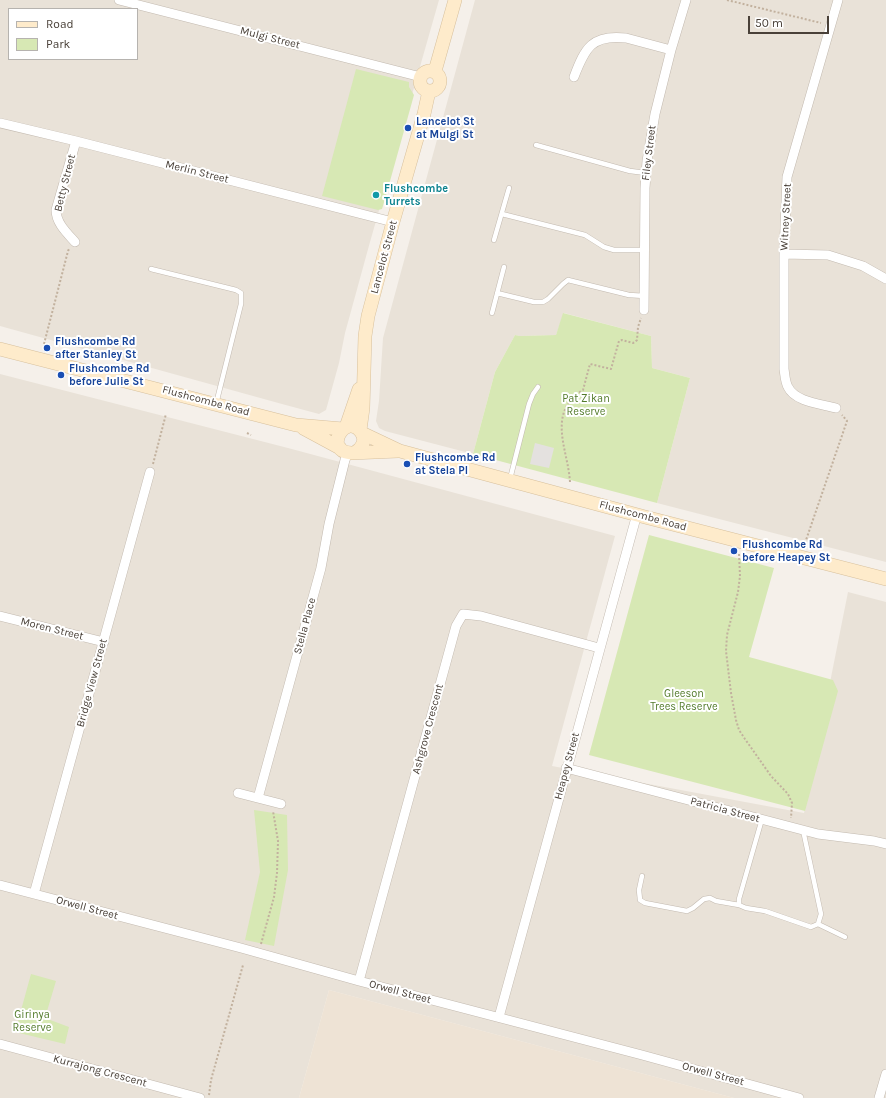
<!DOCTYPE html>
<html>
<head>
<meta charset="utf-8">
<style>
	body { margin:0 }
	#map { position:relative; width:886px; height:1098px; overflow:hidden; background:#f5f0ea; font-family:Karla,sans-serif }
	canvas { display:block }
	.legend { position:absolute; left:8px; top:8px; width:130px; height:52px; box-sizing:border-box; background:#fff; border:1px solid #b6b3af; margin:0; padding:5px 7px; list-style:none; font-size:12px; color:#494038 }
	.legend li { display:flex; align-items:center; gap:8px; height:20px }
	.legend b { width:20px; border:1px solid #b6b3af }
	.scale { position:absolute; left:748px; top:16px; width:81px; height:18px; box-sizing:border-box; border:2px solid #494038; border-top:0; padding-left:5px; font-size:12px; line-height:14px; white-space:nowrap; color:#494038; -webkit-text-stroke:3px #fff; paint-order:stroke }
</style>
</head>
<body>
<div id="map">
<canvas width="886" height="1098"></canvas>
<ul class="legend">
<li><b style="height:5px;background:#feebcb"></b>Road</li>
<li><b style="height:11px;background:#d7e8b4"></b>Park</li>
</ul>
<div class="scale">50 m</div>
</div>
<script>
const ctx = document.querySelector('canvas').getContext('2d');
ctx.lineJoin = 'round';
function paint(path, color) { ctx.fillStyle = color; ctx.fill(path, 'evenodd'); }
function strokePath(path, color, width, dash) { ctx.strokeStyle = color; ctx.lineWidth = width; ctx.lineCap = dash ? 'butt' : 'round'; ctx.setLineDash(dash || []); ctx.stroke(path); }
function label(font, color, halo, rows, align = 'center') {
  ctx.font = font + ' Karla,sans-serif'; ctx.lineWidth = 4; ctx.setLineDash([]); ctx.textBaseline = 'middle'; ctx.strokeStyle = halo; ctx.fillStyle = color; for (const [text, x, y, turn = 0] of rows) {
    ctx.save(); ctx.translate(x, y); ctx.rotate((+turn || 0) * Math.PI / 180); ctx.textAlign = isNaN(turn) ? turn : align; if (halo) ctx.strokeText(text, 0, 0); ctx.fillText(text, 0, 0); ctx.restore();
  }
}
const residential = new Path2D(`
	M0,0H439L370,242L345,333L339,363L326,410L319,414L282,404L0,326ZM9,9H137V59H9Z
	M475,0H886V562L657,503L690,378L652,368L651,336L564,313L556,335L520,336L515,335L495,372L473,454L385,431L379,428L376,421L379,401L383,338Z
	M0,374L288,448L615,536L552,766L804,813L848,592L886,602V1098H734L329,990L299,1098H0Z`);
const education = new Path2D(`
	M329,990L734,1098H299Z`);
const green = new Path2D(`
	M356,69L409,82V87L414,95L385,199L382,209L378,210L322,196Z
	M563,313L651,336L652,368L690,378L657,503L473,454L495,372L515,335L520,336L556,335Z
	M649,535L774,568L749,657L833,680L838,691L805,811L589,755Z
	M254,810L287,815L288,870L274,946L245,940L260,872Z
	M31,974L56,981L45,1018L69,1027L65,1044L15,1032Z`);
const parking = new Path2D(`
	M535,443L554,448L549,468L530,464Z`);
const path = new Path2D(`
	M727,0L821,23
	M44,344L68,251L69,249
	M247,433L251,435
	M153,464L166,414
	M570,482C568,449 546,413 583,390L590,364L611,369L619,341L622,340L633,343L635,342L637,340L638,327L641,318
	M805,543L847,421L842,415
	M739,554L740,576L738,592L727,635L726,651L731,693L736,720L739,730L745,739L771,776L788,794L792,803L791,818
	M261,944L274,897L277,873L278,841L273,811
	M209,1095L211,1080L243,965`);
const lane = new Path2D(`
	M536,145L630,171L646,173
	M502,214L585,235L604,247L614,250H645
	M494,240L509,188
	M151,269L236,290L241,293V304L216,404
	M497,293L534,302H543L548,299L563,284L568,280L629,295L645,296
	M492,313L504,267
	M510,479L529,404L533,394L538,387
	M803,830L821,914L818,924
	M642,876L639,890L640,900L645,903L687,911L693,908L704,899L710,898L716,901L739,905V899L762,819
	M739,905L746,908L765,911L811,927L818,924L845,937`);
const street = new Path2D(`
	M119,0L421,77
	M574,77C585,48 592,34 626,38L671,50
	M0,123L76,141L393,222
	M75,242C67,233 56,223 56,210L76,141
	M784,254L828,255L863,266L886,279
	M644,310L645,188L647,161L655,114L671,50L686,0
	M836,408C822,404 795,402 788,387C785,382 785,375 784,369V254L787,177L838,0
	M0,616L104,642
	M566,768L818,834L874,841L886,844
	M238,793L281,804
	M258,798L321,568L329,524L345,460L348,453
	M0,885L241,948L359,981L642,1055L799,1098
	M34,894L150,472
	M359,981L456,626L463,614L481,616L599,648
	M499,1017L637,514
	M0,1044L200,1098
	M879,1098L886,1074`);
const secondary = new Path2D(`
	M420 81a10 10 0 1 1 20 0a10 10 0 1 1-20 0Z
	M435,71L455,0
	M0,349L296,425L343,429
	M346,427L359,389
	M303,428L340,448
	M360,430L363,408L365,336L368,316L393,222L424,114L429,91
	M362,433L400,451L645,517L886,579
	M354,453C362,449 367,440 361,432C346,411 322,451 351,453L398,451`);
const markers = [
	[408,128,4,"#1a4fb4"],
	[376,195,4,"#0f9aa8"],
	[47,348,4,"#1a4fb4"],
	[61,375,4,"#1a4fb4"],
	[407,464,4,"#1a4fb4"],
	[734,551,4,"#1a4fb4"]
];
const streetNames = [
	["Mulgi Street",270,38,14],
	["Filey Street",649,153,-83],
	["Merlin Street",197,172,14],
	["Betty Street",65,183,-76],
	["Witney Street",786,217,-87],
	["Lancelot Street",384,257,-75],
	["Flushcombe Road",206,401,15],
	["Flushcombe Road",643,516,15],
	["Stella Place",305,626,-75],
	["Moren Street",52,629,14],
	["Bridge View Street",92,683,-75],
	["Ashgrove Crescent",428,729,-75],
	["Heapey Street",567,766,-75],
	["Patricia Street",725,810,15],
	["Orwell Street",87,908,15],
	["Orwell Street",400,992,15],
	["Kurrajong Crescent",100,1071,15],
	["Orwell Street",713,1074,15]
];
const transitNames = [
	["Lancelot St",416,122],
	["at Mulgi St",416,135],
	["Flushcombe Rd",55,342],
	["after Stanley St",55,355],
	["Flushcombe Rd",69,369],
	["before Julie St",69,382],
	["Flushcombe Rd",415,458],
	["at Stela Pl",415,471],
	["Flushcombe Rd",742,545],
	["before Heapey St",742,558]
];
const cultureNames = [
	["Flushcombe",384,189],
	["Turrets",384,202]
];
const parkNames = [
	["Pat Zikan",586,399],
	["Reserve",586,412],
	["Gleeson",684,694],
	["Trees Reserve",684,707],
	["Girinya",32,1015],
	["Reserve",32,1028]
];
paint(residential, '#e9e2d8');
paint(education, '#eee3d5');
paint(green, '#d7e8b4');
paint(parking, '#e4e1df');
strokePath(lane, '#c3bab0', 5.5);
strokePath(street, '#c3bab0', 10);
strokePath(secondary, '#d7c09d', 14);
strokePath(path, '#c2b19e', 2, [2, 2]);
strokePath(lane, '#fff', 4.5);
strokePath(street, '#fff', 9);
strokePath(secondary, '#feebcb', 13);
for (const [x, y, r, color] of markers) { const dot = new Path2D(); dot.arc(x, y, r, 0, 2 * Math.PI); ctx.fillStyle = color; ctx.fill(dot); strokePath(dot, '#fff', 1.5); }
label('11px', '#494038', '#fff', streetNames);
label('bold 11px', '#164399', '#fff', transitNames, 'left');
label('bold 11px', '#0d838f', '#fff', cultureNames, 'left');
label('11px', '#537b2b', '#fff', parkNames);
</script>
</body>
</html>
